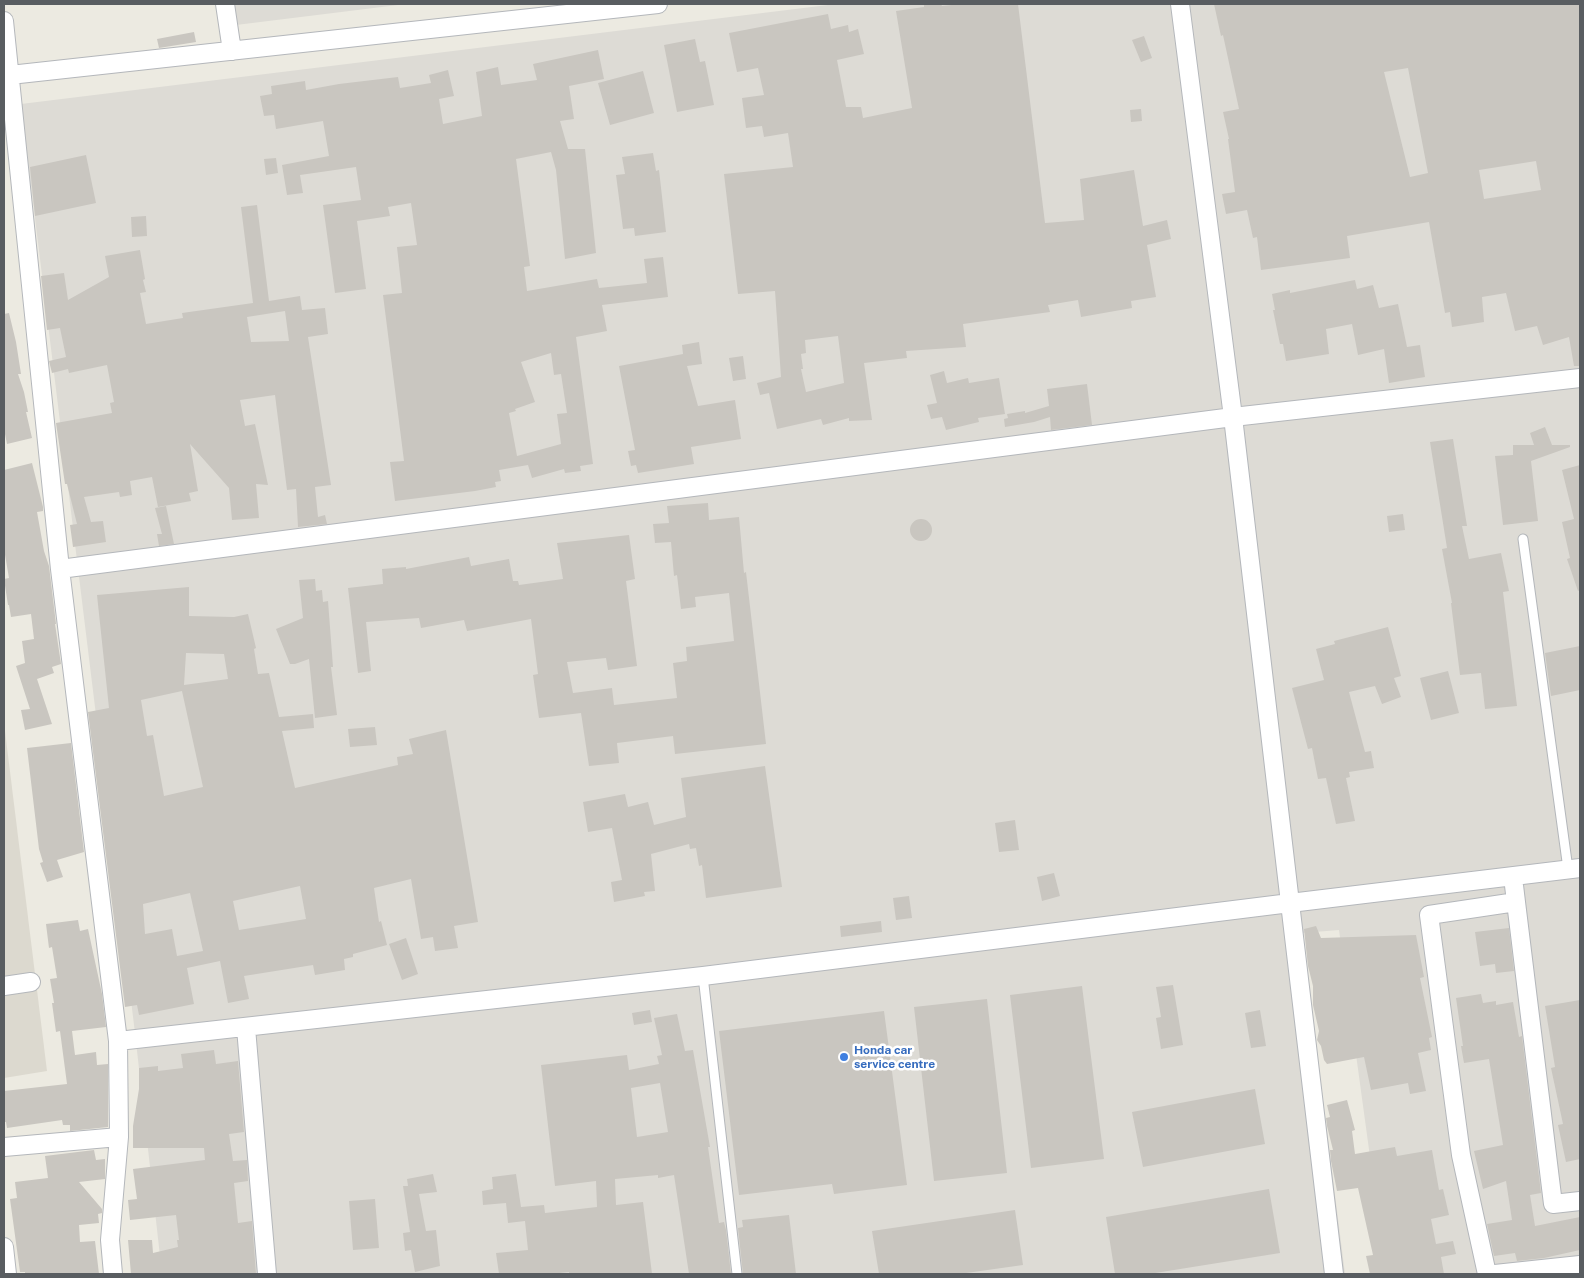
<!DOCTYPE html>
<html>
<head>
<meta charset="utf-8">
<style>
	body { margin:0 }
	#map { position:relative; width:1584px; height:1278px; overflow:hidden; background:#eceae1; font-family:"Public Sans",sans-serif }
	canvas { display:block }
	.frame { position:absolute; inset:0; border:5px solid #595d61; pointer-events:none }
</style>
</head>
<body>
<div id="map">
<canvas width="1584" height="1278"></canvas>
<div class="frame"></div>
</div>
<script>
const ctx = document.querySelector('canvas').getContext('2d');
ctx.lineJoin = 'round';
function paint(path, color) { ctx.fillStyle = color; ctx.fill(path, 'evenodd'); }
function strokePath(path, color, width, dash) { ctx.strokeStyle = color; ctx.lineWidth = width; ctx.lineCap = dash ? 'butt' : 'round'; ctx.setLineDash(dash || []); ctx.stroke(path); }
function label(font, color, halo, rows, align = 'center') {
  ctx.font = font + ' "Public Sans",sans-serif'; ctx.lineWidth = 5; ctx.setLineDash([]); ctx.textBaseline = 'middle'; ctx.strokeStyle = halo; ctx.fillStyle = color; for (const [text, x, y, turn = 0] of rows) {
    ctx.save(); ctx.translate(x, y); ctx.rotate((+turn || 0) * Math.PI / 180); ctx.textAlign = isNaN(turn) ? turn : align; if (halo) ctx.strokeText(text, 0, 0); ctx.fillText(text, 0, 0); ctx.restore();
  }
}
const industrial = new Path2D(`
	M233,4H406L236,25Z
	M836,4H1580V1274H1386L1339,930L1302,933L1345,1274H162L135,1033L21,104Z`);
const education = new Path2D(`
	M4,723L47,1071L4,1078Z`);
const building = new Path2D(`
	M924,4H941L942,6L961,4H1018L1045,223L1084,220L1080,179L1134,170L1143,226L1167,220L1171,239L1147,245L1156,297L1131,301L1132,308L1081,317L1078,300L1048,305L1050,312L963,324L966,347L906,351L907,358L864,363L872,420L849,421V418L823,425L821,419L777,429L769,393L760,395L757,383L781,377L775,291L738,294L724,174L793,167L788,133L764,137L762,126L746,128L742,98L764,95L758,68L737,72L729,33L828,14L831,29L848,25L849,32L858,29L864,54L837,60L846,107H861L863,118L912,108L896,11L924,7ZM838,336L844,383L806,392L801,369H803L801,354L806,353L805,340Z
	M1214,4H1580V366H1574L1569,337L1543,345L1537,326L1515,331L1506,293L1482,297L1484,322L1452,327L1450,312L1445,313L1429,222L1347,236L1350,258L1261,270L1257,237L1253,238L1247,210L1226,214L1222,194L1235,192L1228,139H1229L1223,112L1239,109L1223,35L1221,36ZM1408,68L1428,173L1410,177L1384,72ZM1536,161L1541,190L1484,199L1479,170Z
	M194,32L196,42L159,48L157,39Z
	M1144,36L1152,58L1141,62L1132,40Z
	M695,39L700,62L705,61L714,105L677,112L664,45Z
	M598,50L604,79L569,86L574,119L560,121L568,149H585L596,253L565,259L556,170L551,152L516,159L530,266L524,267L527,291L597,279L599,288L647,283L644,259L663,257L668,297L602,305L607,331L576,337L593,464L580,466L581,471L565,473L564,469L532,478L528,465L499,470L501,481L495,482L496,487L475,491L395,501L390,462L404,461L383,295L402,293L397,247L417,245L411,203L388,207L390,216L357,221L366,289L335,293L323,205L361,200L356,167L300,175L303,193L287,195L282,165L329,156L323,121L276,129L274,115L264,116L260,96L272,94L271,86L305,81L306,90L339,84L398,77L400,88L431,83L429,75L448,70L454,96L439,99L443,124L482,116L476,72L498,67L501,85L537,80L533,64ZM551,353L554,375L561,374L567,413L557,414L561,444L517,456L509,413L516,411L515,409L535,402L521,362Z
	M643,71L654,113L610,125L598,83Z
	M1141,109L1142,121L1131,122L1130,110Z
	M653,153L656,171L659,170L666,232L635,236L634,228L623,229L616,175L625,174L622,157Z
	M86,155L96,203L35,216L30,167Z
	M276,158L278,173L266,175L264,159Z
	M257,205L269,301L300,296L302,310L325,308L328,334L308,337L331,485L315,487L318,517L325,515L327,524L298,527L296,489L287,490L275,395L240,400L245,426L255,424L268,485L256,484L259,518L232,520L229,488L190,444L198,491L189,493L191,501L158,507L152,477L130,481L132,495L120,497L119,492L84,497L91,522L103,521L106,542L73,547L70,525L77,524L67,484H65L56,423L112,413L110,403L114,402L107,365L69,373L68,369L52,373L49,361L66,357L60,328L47,330L41,276L64,273L68,300L109,277L105,256L140,250L145,279L143,280L146,292L140,293L146,324L183,318L182,313L253,303L241,207ZM285,311L289,341L251,342L247,317Z
	M146,216L147,236L132,237L131,217Z
	M1355,280L1357,289L1373,285L1379,308L1398,304L1407,347L1420,345L1425,377L1389,383L1384,349L1358,355L1352,324L1326,329L1329,354L1286,361L1283,344H1280L1273,310H1275L1272,294L1290,290V293Z
	M9,313L16,342L21,374H18L24,392L28,412H26L32,438L7,444L4,429V314Z
	M699,342L702,364L687,366L698,406L735,400L741,439L691,447L694,464L638,473L636,465L631,466L628,451L635,450L619,366L683,354L682,345Z
	M743,356L746,379L733,381L729,358Z
	M944,371L947,383L968,378L969,383L999,378L1005,414L978,418L979,422L946,430L942,417L931,419L927,405L937,403L930,375Z
	M1087,384L1092,425L1051,430L1050,417L1034,422L1005,427L1004,419L1008,418L1007,414L1025,411V413L1049,406L1047,389Z
	M1545,427L1552,445H1570V447L1531,461L1538,521L1503,525L1495,456L1513,455V445H1534L1530,433Z
	M1453,439L1467,526H1462L1469,559L1501,553L1509,591L1503,592L1517,706L1485,709L1481,673L1460,675L1451,603H1452L1442,549L1447,548L1430,442Z
	M32,463L43,507V511L37,512L44,551L49,566L56,624H55L61,664L52,667L54,673L37,679L52,724L25,730L21,710L30,709L16,666L25,663L22,641L34,639L31,614L11,617L9,605H8L4,579L9,578L4,549V470Z
	M1580,465V590L1578,591L1567,559L1570,558L1562,522L1574,519L1562,470Z
	M708,503L709,520L739,517L744,573L746,572L766,744L675,754L673,736L617,743L619,763L589,766L581,713L539,718L533,675L538,674L531,619L467,631L464,620L421,628L419,618L366,622L371,671L358,673L348,588L383,584L382,569L406,567V569L469,557L471,566L509,559L513,581H518L519,585L563,579L557,543L629,535L635,579L626,581L637,666L608,670L606,658L567,662L573,693L612,688L614,705L677,698L673,663L687,661L686,647L734,641L729,593L695,597L696,607L681,609L677,575L674,576L671,542L655,543L653,524L669,523L667,506Z
	M166,506L174,544L159,546L157,534H162L155,508Z
	M1403,514L1405,530L1389,532L1387,516Z
	M910 530a11 11 0 1 1 22 0a11 11 0 1 1-22 0Z
	M315,579L316,591L322,590L323,602L328,601L333,667H331L337,715L315,718L309,659L295,664H290L276,629L303,618L299,580Z
	M189,587V616L234,617L248,614L256,648L254,649L258,674L269,673L279,717L313,714L314,728L282,731L295,788L398,765L397,757L413,754L409,739L446,730L478,922L454,926L458,948L435,951L433,937L421,939L411,879L374,888L379,922L381,921L387,945L353,954V957L344,959L345,970L315,975L313,965L244,976L249,999L228,1003L220,961L187,968L194,1004L139,1015L137,1005L125,1007L88,712L109,708L97,595ZM186,653L224,654L228,679L184,685ZM182,691L203,787L164,796L153,735L147,736L141,700ZM300,886L306,919L239,930L233,901ZM190,893L203,951L177,956L172,929L145,934L143,904Z
	M1388,627L1401,676L1394,678L1401,697L1382,704L1375,686L1349,692L1365,752L1371,751L1374,768L1349,772L1350,777L1346,778L1355,821L1336,824L1326,778L1318,779L1312,748L1308,749L1292,688L1324,680L1316,649L1335,644L1334,641Z
	M1580,646V690L1551,696L1545,653Z
	M1448,671L1459,713L1431,720L1420,678Z
	M375,727L377,745L350,747L348,729Z
	M71,743L84,852L57,860L63,877L47,882L40,863L43,862L39,849L27,748Z
	M765,766L782,887L706,898L702,865L699,866L696,848L690,849L689,844L651,854L655,891L644,892L645,896L614,902L611,882L622,880L612,828L588,832L583,802L625,794L628,807L648,802L654,825L686,817L681,778Z
	M1015,820L1019,850L999,852L995,823Z
	M1054,873L1060,896L1042,901L1037,877Z
	M909,896L912,918L896,920L893,898Z
	M78,920L80,931L88,929L102,994L106,1027L72,1031L75,1055L96,1052L97,1065L108,1064V1127L70,1131V1125H63L62,1120L7,1128L6,1122H4V1091L67,1084L60,1031L56,1032L52,1003H54L50,979L57,978L52,947L49,948L46,924Z
	M881,921L882,932L841,937L840,926Z
	M1316,926L1321,938L1416,935L1424,977L1420,978L1432,1037L1429,1038L1431,1050L1418,1053L1426,1091L1410,1094L1408,1083L1371,1090L1364,1057L1327,1064L1324,1060L1321,1046L1317,1040L1319,1031L1313,1005V986L1308,966L1304,929Z
	M1509,928L1514,971L1496,973L1495,964L1480,966L1475,932Z
	M406,938L418,974L402,980L389,944Z
	M1173,985L1183,1045L1161,1049L1156,1018L1161,1017L1156,987Z
	M1082,986L1104,1159L1031,1168L1010,995Z
	M1481,994L1483,1003L1496,1001V1005L1513,1002L1519,1037L1522,1036L1541,1193L1530,1195L1535,1226L1580,1217V1250L1544,1258L1517,1261L1515,1253L1494,1256L1487,1224L1512,1220L1506,1181L1483,1189L1474,1151L1503,1145L1489,1059L1464,1063L1461,1046H1463L1456,998Z
	M987,999L1007,1173L934,1181L914,1007Z
	M1580,1000V1159L1566,1162L1558,1125L1563,1124L1551,1068L1555,1067L1545,1006Z
	M650,1010L652,1022L634,1025L632,1013Z
	M1260,1010L1266,1046L1251,1048L1245,1013Z
	M884,1011L907,1185L834,1194L832,1184L739,1195L719,1031Z
	M677,1014L685,1051L693,1050L710,1147H708L719,1223L724,1222L726,1230L731,1274H689L674,1175L658,1178V1175L615,1179L616,1205L643,1202L652,1274H569V1272L550,1274H499L496,1253L528,1250L525,1221L508,1223L506,1203L483,1205L482,1191L493,1189L492,1177L516,1174L521,1207L544,1205L545,1213L597,1207L596,1181L555,1186L541,1065L627,1055L629,1070L659,1064L657,1056L662,1055L654,1018ZM660,1083L668,1132L637,1137L631,1088Z
	M214,1050L216,1064L238,1061L244,1132L229,1134L233,1161L247,1160L248,1181L234,1183L238,1223L252,1221L256,1274H131L128,1240H152L153,1253L178,1247L177,1240H179L176,1215L130,1220L128,1200L137,1199L133,1169L205,1160L204,1148H133V1126L139,1089V1068L158,1066V1071L183,1068L181,1054Z
	M1255,1089L1265,1144L1143,1167L1132,1112Z
	M1347,1100L1355,1130L1352,1131L1355,1154L1395,1147L1397,1156L1432,1150L1439,1190L1443,1189L1449,1215L1431,1219L1436,1244L1453,1241L1456,1254L1441,1257L1444,1274H1370L1366,1256L1373,1255L1358,1188L1337,1191L1331,1161L1330,1150H1333L1327,1126L1326,1118L1330,1117L1327,1105Z
	M94,1150L96,1160L105,1159V1179L79,1182L102,1209V1213L98,1214L99,1223L79,1225L80,1242L95,1241L99,1274H25V1272H20L10,1199L17,1198L15,1182L48,1178L45,1156Z
	M433,1174L437,1192L419,1194L426,1231L436,1230L440,1266L415,1272L411,1250L405,1251L403,1233L410,1232L403,1186H408L407,1179Z
	M1269,1189L1280,1253L1149,1274H1115L1106,1217Z
	M375,1199L379,1248L353,1250L349,1201Z
	M1015,1210L1023,1265L959,1274H879L872,1231Z
	M789,1215L796,1274H743L738,1228L743,1227L742,1220Z`);
const service = new Path2D(`
	M1523,539L1568,869
	M703,976L737,1274`);
const minor = new Path2D(`
	M225,4L232,51
	M4,21L60,569L118,1041L119,1137L110,1240L113,1274
	M10,75L658,4
	M1580,378L1233,417L1290,903L1580,868
	M60,569L1233,417L1180,4
	M1516,902L1553,1204L1580,1201
	M4,986L31,982
	M246,1028L267,1274
	M118,1041L703,976L1290,903L1334,1274
	M4,1147L119,1137
	M4,1247L7,1274
	M1487,1274L1461,1155L1429,915L1516,902L1513,877
	M1495,1274L1580,1265`);
const markers = [
	[844,1057,5,"#3f7fe0"]
];
const shopNames = [
	["Honda car",854,1050],
	["service centre",854,1064]
];
paint(industrial, '#dddbd5');
paint(education, '#dcd9cf');
paint(building, '#c9c6c0');
strokePath(service, '#b4b7bb', 11);
strokePath(minor, '#b4b7bb', 20);
strokePath(service, '#fff', 9);
strokePath(minor, '#fff', 18);
for (const [x, y, r, color] of markers) { const dot = new Path2D(); dot.arc(x, y, r, 0, 2 * Math.PI); ctx.fillStyle = color; ctx.fill(dot); strokePath(dot, '#fff', 2); }
label('bold 12px', '#366cbe', '#fff', shopNames, 'left');
</script>
</body>
</html>
